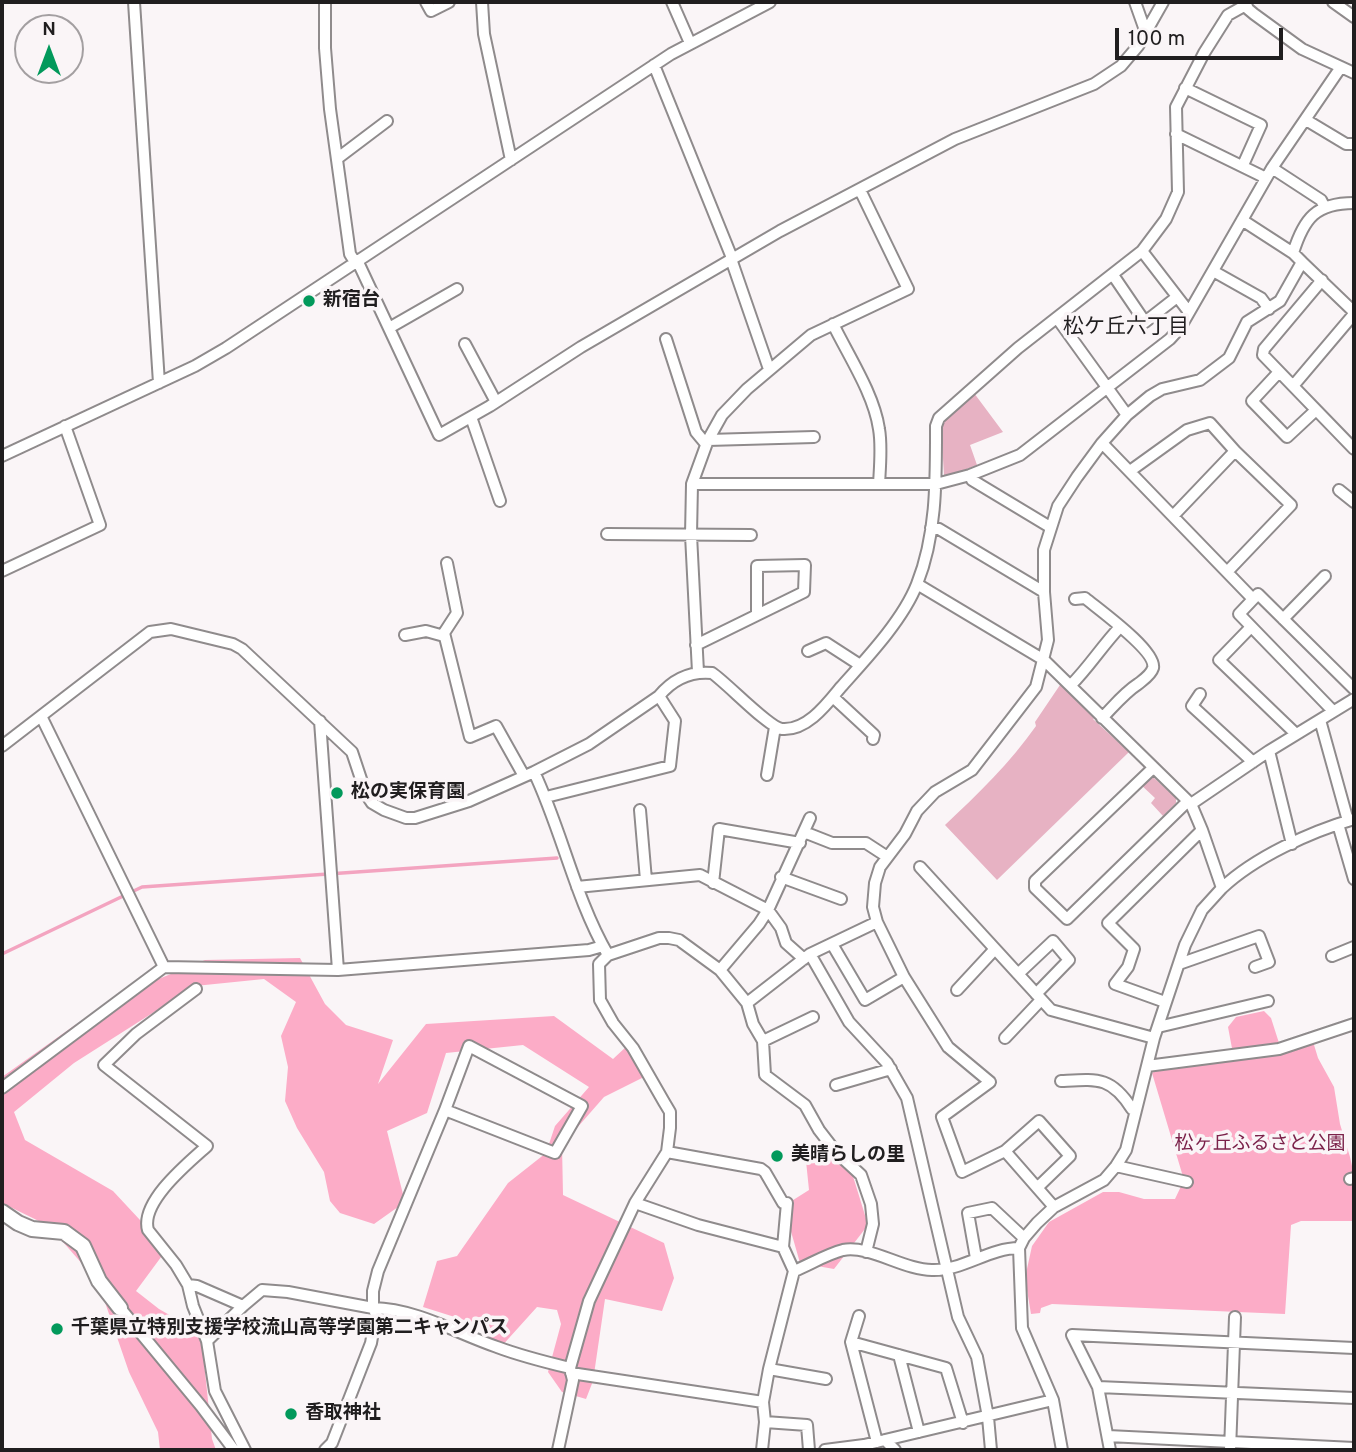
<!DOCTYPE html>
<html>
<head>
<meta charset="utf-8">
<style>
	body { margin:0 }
	#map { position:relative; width:1356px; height:1452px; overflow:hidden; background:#faf5f7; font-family:Overpass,sans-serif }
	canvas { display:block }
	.frame { position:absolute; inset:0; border:4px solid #201e1f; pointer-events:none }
	.north { position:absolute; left:14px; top:14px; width:70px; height:70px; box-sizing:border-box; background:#faf5f7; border:2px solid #a39fa1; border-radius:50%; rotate:0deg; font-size:19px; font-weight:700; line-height:28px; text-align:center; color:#201e1f }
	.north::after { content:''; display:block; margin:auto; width:24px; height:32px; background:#02995b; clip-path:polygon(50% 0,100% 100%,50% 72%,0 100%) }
	.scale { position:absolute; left:1115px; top:28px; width:168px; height:32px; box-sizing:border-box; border:4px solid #201e1f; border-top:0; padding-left:9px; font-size:21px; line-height:24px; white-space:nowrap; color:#201e1f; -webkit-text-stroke:5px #faf5f7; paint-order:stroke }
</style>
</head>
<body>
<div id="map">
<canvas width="1356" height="1452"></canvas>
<div class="frame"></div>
<div class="north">N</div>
<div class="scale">100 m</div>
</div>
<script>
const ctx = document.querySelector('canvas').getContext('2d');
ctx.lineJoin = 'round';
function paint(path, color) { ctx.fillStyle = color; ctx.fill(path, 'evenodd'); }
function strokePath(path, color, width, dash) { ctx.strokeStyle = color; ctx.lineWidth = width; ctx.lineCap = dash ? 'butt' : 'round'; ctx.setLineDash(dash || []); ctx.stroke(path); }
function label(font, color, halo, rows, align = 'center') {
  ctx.font = font + ' Overpass,"Noto Sans JP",sans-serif'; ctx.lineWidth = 7; ctx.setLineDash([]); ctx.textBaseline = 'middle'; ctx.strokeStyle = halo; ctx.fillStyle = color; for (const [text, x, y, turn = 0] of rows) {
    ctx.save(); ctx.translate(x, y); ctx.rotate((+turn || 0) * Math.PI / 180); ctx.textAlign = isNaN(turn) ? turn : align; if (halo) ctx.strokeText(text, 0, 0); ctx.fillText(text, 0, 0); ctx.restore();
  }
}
const green = new Path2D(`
	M974,393L1003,432L970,445L977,465L947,477L944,475L941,426L952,412Z
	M1062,682L1096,717L1093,719L1129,752L997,880L945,825C978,794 1010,763 1036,726L1035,722Z
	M1152,776L1176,798V803L1163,816L1151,803L1155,798L1140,784Z`);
const forest = new Path2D(`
	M300,958L325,1004L346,1025L393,1040L378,1084L426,1024L554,1016L613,1059L627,1046L646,1076L604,1097L562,1145L563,1195L664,1243L674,1278L662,1311L605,1299L593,1381L586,1399L562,1392L548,1372L561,1324L557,1310L537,1307L500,1348L480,1325L423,1307L437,1261L457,1256L508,1183L546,1153L555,1126L589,1087L523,1045L446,1053L427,1113L387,1131L405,1202L374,1224L340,1213L330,1201L324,1172L297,1128L285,1101L288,1067L281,1036L296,1002L264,979L195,986L74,1063L14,1112L25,1140L113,1191L167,1249L136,1291L159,1309L201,1333L212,1439L216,1450H160L158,1432L129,1372L98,1282L49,1226L2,1203V1077L75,1025L144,985L205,960Z
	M1264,1011L1271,1018L1279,1043L1311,1035L1318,1058L1334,1087L1340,1124L1350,1157L1354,1175V1221H1301L1291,1225L1285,1314L1052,1304L1041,1308L1040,1313L1031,1314L1025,1278L1032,1246L1049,1222L1103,1192H1119L1144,1199H1175L1184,1180L1152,1073L1159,1069L1234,1059L1228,1027L1236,1017Z
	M823,1144L852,1173L868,1225L834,1269L800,1263L790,1228V1202L809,1190L806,1161L807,1146Z`);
const stream = new Path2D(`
	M2,954L142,887L557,858`);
const minor = new Path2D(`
	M134,2L159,383
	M325,2V48L330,109L350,254L355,262
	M426,2L431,11L449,2
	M482,2L484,34L511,160
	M672,2L690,43
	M1135,2L1146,33
	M1245,2L1248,9L1254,14L1302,49L1354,73
	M1333,2L1354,17
	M654,65L732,258
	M1185,88L1261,125L1243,165
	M1306,120L1346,144H1354
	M1176,134L1266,178
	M338,158L387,121
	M1272,168L1321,200L1324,206
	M1142,251L1189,312
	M1293,253C1304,218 1316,203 1354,203
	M731,259L769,369
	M357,260L439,435L490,406L581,347L780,231L955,139L1094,84L1121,66L1138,46L1163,2
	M1302,262L1354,312
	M1213,271L1261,298L1269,309
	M1113,275L1145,322L1177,297
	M1322,280L1264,349L1263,355L1354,449
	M1057,318L1127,415
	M833,324C848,355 874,394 879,429C882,446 880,466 879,484
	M389,328L457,289
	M666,339L696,432L706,444
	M465,344L496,402
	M1279,372L1252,401L1287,437L1316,410
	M1293,386L1354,314
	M471,417L500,501
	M708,440L814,437
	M1102,443L1253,599
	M2,456L195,366L226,348L671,54L770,2
	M1130,471L1187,430L1210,423L1235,451L1173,516
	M970,475L972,480L1050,527
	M692,484H936L970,475L1020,455L1170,339L1180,328L1272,168L1341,67
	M1339,490L1354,502
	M931,528L939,529L1044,592
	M607,534L751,535
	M447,563L457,613L444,633L470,737L496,726L524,776
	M2,571L100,525L65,426
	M1227,572L1291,505L1235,451
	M917,584L1044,660L1191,804L1202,830L1222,888L1202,910L1185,945L1154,1038L1126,1150L1116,1166L1104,1180L1054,1207L1037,1223L1024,1238L1019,1248L1022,1328L1053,1400L1062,1450
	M1075,599L1085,598C1098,609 1157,651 1153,668C1151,675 1143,680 1138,684C1124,693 1113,707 1102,718
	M1283,619L1325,576
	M1251,627L1219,660L1296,734
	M405,635L426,631L444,636
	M696,645L804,592L805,565L757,566V614
	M808,651L826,643L860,665
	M698,672L691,535L692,484L708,440L722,415L747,389L811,335L908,289L860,190
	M1071,685C1089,667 1102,646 1120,627
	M1200,694L1192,706L1253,762
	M833,697L874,735L873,739
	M1333,711L1239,614L1258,594L1354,689
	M41,716L164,967L338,970L589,950L603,946
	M1320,720L1348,821
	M320,721L338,970
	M2,746L150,632L171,629L233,644L242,649L352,752L366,794L372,803L384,810L406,818H415L469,801L534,772L589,744L659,696C673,679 691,671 712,673C727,683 769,728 782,729C807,731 827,704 841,687C866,659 903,620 917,584C937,534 936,478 936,426L939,418L1018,348L1142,251L1166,219L1178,192L1176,107L1204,53L1228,15L1246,5
	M1269,751L1292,844
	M1153,768L1035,881V888L1067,919L1188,801
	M534,772C562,831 575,898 608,955L599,964L600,1000L613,1023L633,1048L664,1102L670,1112V1128L667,1152L635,1203L589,1301L570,1368L573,1380L558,1450
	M767,775L775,727
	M546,797L670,766L675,721L659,696
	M1191,804L1269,751L1354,699
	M640,810L646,880
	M1338,824L1354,879
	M804,832L832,843H866L886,856
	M920,867L1051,1010L1154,1038
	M781,877L841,899
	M713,883L719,829L800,843
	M577,887L700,875L768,910L781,928L786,943L804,959
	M1222,888C1255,857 1310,832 1354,819
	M832,944L865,1000L904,977
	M810,954L849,1022L887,1063L907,1098L958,1317L977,1357L988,1417L991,1450
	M608,955L659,938H669L679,940L720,970L747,1003L753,1024L763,1041L765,1075L805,1105L819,1130L836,1152L861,1175L871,1204L873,1224L866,1252
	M1332,956L1354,947
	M1179,964L1259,936L1269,962L1255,967
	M720,970L759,924L768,910L810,818
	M1018,974L1053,941L1069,960L1036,994
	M196,989L136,1034L104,1065L207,1146C188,1163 140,1202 148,1230L176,1265L188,1285L193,1306L207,1341L215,1391L245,1450
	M957,990L995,949
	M1165,1002L1115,984L1128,967L1134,949L1108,923L1202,830
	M747,1003L810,954L877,922
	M1158,1027L1268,1001
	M1005,1038L1041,1000
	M763,1041L813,1017
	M1147,1066L1279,1049L1354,1024
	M1061,1081C1097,1079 1111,1076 1132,1109L1136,1110
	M836,1085L891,1069
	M2,1088L164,967
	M1005,1151L1054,1207
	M667,1152L761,1169L765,1172L783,1203H787L783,1247
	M1116,1166L1187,1182
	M1350,1179L1354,1178
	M1038,1187L1070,1156L1039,1121L1005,1151L962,1172L942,1117L990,1082L948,1047L904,977L877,922L873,907L875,883L880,867L905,834L917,811L935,792L972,770L1036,687L1048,640L1044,592V550L1058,506L1077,477L1102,443L1127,415L1150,396L1162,389L1200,380L1229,358L1247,322L1280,301L1302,262L1293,253L1242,220
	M635,1203L698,1225L783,1247L794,1271L769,1369
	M976,1258L968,1213L992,1208L1024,1238
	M794,1271C809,1265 827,1254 843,1250C870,1245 904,1270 932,1270C962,1271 989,1248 1019,1248
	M188,1285L197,1286L243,1306L262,1290L288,1292L373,1308C417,1309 456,1333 497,1347C521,1356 545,1362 570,1368
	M120,1308L201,1406L234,1450
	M859,1316L851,1342L877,1442
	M207,1341L243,1306
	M851,1342L946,1368L963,1423
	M899,1355L919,1432
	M571,1373L763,1402
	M1098,1387L1354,1398
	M765,1422L807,1425L809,1450
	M1108,1436L1354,1448
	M885,1440L895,1450
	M325,1450L332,1443L371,1343L376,1314L373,1308V1291L378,1271L445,1110L555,1153L582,1106L469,1046L445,1110
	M762,1450L765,1422L763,1402L769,1369L826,1379
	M825,1450L864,1445L1053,1400
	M1110,1450L1098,1387L1072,1335L1354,1348
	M1230,1450L1235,1317`);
const tertiary = new Path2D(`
	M2,1212L18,1223L32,1229L64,1232L83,1246L99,1281L120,1308`);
const markers = [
	[309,301,7,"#02995b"],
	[337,793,7,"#02995b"],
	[777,1156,7,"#02995b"],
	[57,1329,7,"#02995b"],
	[291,1414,7,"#02995b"]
];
const poiNames = [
	["新宿台",323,301],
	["松の実保育園",351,793],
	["美晴らしの里",791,1156],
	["千葉県立特別支援学校流山高等学園第二キャンパス",71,1329],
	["香取神社",305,1414]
];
const parkNames = [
	["松ヶ丘ふるさと公園",1260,1145]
];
const neighbourhoodNames = [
	["松ケ丘六丁目",1126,329]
];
paint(green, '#e7b2c3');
paint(forest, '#fcacc7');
strokePath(stream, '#f3a4c0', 3.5);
strokePath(minor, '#8f8b8c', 14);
strokePath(tertiary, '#8f8b8c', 18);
strokePath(minor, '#fff', 10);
strokePath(tertiary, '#fff', 14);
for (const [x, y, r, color] of markers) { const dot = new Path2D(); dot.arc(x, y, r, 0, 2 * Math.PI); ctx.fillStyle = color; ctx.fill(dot); strokePath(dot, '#faf5f7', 2.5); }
label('bold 19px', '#201e1f', '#faf5f7', poiNames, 'left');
label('19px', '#7b224a', '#faf5f7', parkNames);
label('21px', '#201e1f', '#faf5f7', neighbourhoodNames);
</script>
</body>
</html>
